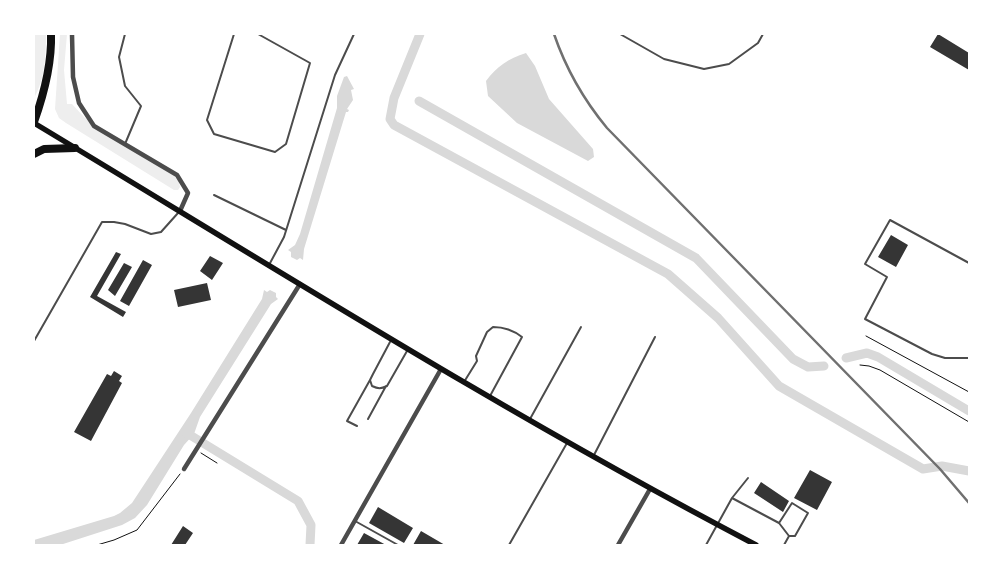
<!DOCTYPE html>
<html>
<head>
<meta charset="utf-8">
<style>
	body { margin:0 }
	#map { position:relative; width:1003px; height:579px; overflow:hidden; background:#fff; font-family:"Sofia Sans Condensed",sans-serif }
	canvas { display:block }
	.frame { position:absolute; inset:0; border:35px solid #fff; pointer-events:none }
</style>
</head>
<body>
<div id="map">
<canvas width="1003" height="579"></canvas>
<div class="frame"></div>
</div>
<script>
const ctx = document.querySelector('canvas').getContext('2d');
ctx.lineJoin = 'round';
function paint(path, color) { ctx.fillStyle = color; ctx.fill(path, 'evenodd'); }
function strokePath(path, color, width, dash) { ctx.strokeStyle = color; ctx.lineWidth = width; ctx.lineCap = dash ? 'butt' : 'round'; ctx.setLineDash(dash || []); ctx.stroke(path); }
const green = new Path2D(`
	M34,34H46C46,54 45,80 34,98Z
	M60,34H67L64,70L67,104H72L85,118L172,173L179,182L180,187L178,190H174L66,123L59,118L55,109Z`);
const water = new Path2D(`
	M526,53L535,66L549,99L593,149L594,157L588,161L517,123L488,96L486,81C497,66 508,59 526,53Z
	M347,76L354,89L351,90L353,100L347,109L349,110L348,112H346L304,249L303,260L300,258L297,260L291,257V252L288,250L295,245L300,234L337,108V96L344,77Z
	M264,290L267,292L270,290L276,293V297L278,299L271,304L200,417L194,434L184,445L147,505L135,518L122,525L60,545H34V540L114,516L120,513L132,503L191,413L262,299Z`);
const canal = new Path2D(`
	M420,34L394,98L390,119L394,125L668,274L718,318L779,386L923,469L942,466L969,471
	M419,101L696,258L793,359L808,367L824,366
	M846,358L867,353L878,357L969,411
	M185,432L298,501L311,525L310,545`);
const building = new Path2D(`
	M938,34L969,53V70L930,47Z
	M891,235L908,245L896,267L878,257Z
	M116,252L121,254L97,296L126,312L123,317L90,297Z
	M210,256L223,263L212,280L200,271Z
	M143,260L152,265L129,306L120,301Z
	M124,263L132,267L115,296L108,290Z
	M207,283L211,300L178,307L174,290Z
	M114,371L122,376L119,381L122,383L91,441L74,432L107,374L111,376Z
	M810,470L832,482L817,510L794,498Z
	M761,482L789,501L783,512L754,493Z
	M378,507L413,528L404,543L369,523Z
	M183,526L193,533L185,545H171Z
	M421,531L445,545H413Z
	M364,533L386,545H357Z`);
const path = new Path2D(`
	M866,336L969,392
	M860,365L869,366L880,370L969,422
	M201,453L217,463
	M97,545L114,540L137,530L180,474`);
const service = new Path2D(`
	M234,34L207,120L214,134L275,152L286,144L310,63L258,34
	M620,34L664,59L704,69L729,64L758,43L763,34
	M125,144L141,106L125,86L119,57L125,34
	M214,195L286,230
	M969,263L890,220L865,264L887,277L865,319L932,354L945,358H969
	M269,265L284,237L335,75L354,34
	M34,341L102,222H114L125,224L151,234L161,232L178,213
	M390,342L373,374L370,380L372,386C378,389 381,389 387,386L407,351
	M464,382L477,361L476,356L487,332L493,327C505,327 513,330 522,337L490,396
	M368,419L386,386
	M530,419L581,327
	M357,426L347,421L370,380
	M594,455L655,337
	M732,498L748,478
	M355,521L398,545
	M509,545L567,443
	M706,545L732,498L779,523
	M784,545L789,536H795L808,513L792,503L779,523L789,536`);
const minor = new Path2D(`
	M72,34L73,77L79,103L94,126L177,175L188,193L180,211
	M184,469L300,284
	M341,545L441,369
	M618,545L650,489`);
const secondary = new Path2D(`
	M34,123C273,267 509,416 756,545`);
const motorway = new Path2D(`
	M34,122C44,94 52,64 51,34
	M34,154L44,149L75,148`);
const rail = new Path2D(`
	M554,34C566,69 583,99 607,128L940,469L969,503`);
paint(green, '#eee');
paint(water, '#d9d9d9');
strokePath(canal, '#d9d9d9', 9);
paint(building, '#353535');
strokePath(path, '#111', 1);
strokePath(service, '#4c4c4c', 2);
strokePath(minor, '#4c4c4c', 4.5);
strokePath(secondary, '#111', 5.5);
strokePath(motorway, '#111', 8);
strokePath(rail, '#707070', 2.5);
</script>
</body>
</html>
